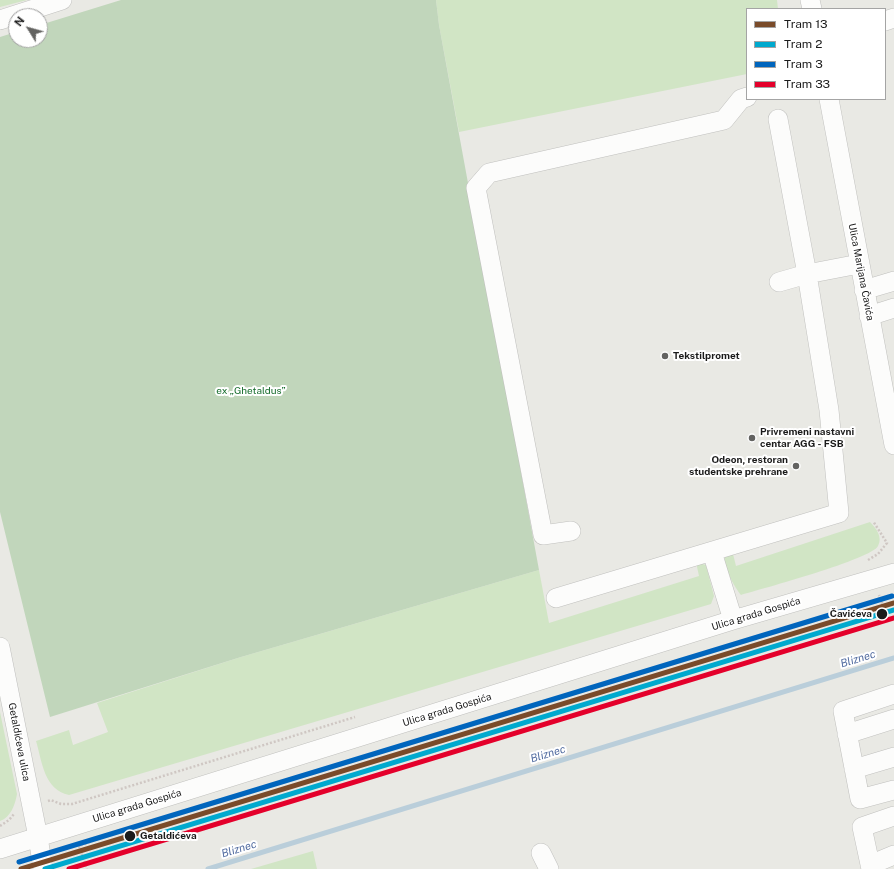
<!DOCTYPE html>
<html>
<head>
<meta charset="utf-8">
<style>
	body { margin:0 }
	#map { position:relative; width:894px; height:869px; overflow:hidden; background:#e9e9e4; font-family:"Public Sans",sans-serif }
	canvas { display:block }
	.legend { position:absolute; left:746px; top:8px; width:140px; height:92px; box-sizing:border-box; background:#fff; border:1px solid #a4a4a4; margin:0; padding:5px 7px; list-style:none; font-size:12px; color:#1b1b1b }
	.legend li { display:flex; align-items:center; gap:8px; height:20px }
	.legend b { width:20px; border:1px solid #a4a4a4 }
	.north { position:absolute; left:8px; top:8px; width:40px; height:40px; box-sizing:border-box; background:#fff; border:1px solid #a4a4a4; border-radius:50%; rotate:307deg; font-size:11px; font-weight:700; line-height:16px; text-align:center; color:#1b1b1b }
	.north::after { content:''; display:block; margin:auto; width:14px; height:18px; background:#636361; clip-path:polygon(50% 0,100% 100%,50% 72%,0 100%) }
</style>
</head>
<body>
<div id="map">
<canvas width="894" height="869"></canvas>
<ul class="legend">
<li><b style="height:5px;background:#7a4b2a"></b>Tram 13</li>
<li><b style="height:5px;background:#00a9ce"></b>Tram 2</li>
<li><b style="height:5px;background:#0065bd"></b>Tram 3</li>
<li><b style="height:5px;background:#e4002b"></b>Tram 33</li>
</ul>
<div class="north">N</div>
</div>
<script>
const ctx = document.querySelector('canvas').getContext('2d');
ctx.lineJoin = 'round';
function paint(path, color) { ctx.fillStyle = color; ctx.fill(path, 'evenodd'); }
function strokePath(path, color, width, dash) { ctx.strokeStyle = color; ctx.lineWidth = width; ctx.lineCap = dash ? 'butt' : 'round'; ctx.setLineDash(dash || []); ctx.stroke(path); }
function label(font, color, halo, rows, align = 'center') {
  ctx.font = font + ' "Public Sans",sans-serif'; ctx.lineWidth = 4; ctx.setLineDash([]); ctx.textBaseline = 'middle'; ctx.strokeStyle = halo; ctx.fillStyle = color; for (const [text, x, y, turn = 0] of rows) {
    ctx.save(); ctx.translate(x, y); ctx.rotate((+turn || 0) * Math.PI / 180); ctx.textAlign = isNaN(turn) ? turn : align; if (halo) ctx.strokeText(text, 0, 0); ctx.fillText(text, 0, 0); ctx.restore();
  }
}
const grass = new Path2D(`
	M0,0H27L0,7Z
	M436,0H777L778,9H747V74L459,132L439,25Z
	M870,522C876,528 883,537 878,546C872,559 761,589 741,595C735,588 722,565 725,557C726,554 730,552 732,550L736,566Z
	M696,562L706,565L714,596L711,604L69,795C44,790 42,761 36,741L69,730L73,745L108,732L97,703L241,657L539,570L549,623L699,576Z
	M0,712L17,794C15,805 11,817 0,821Z
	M313,851L317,869H251Z`);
const forest = new Path2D(`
	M121,0H436L439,25L539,570L241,657L50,717L0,512V37L16,32V40H40V25Z`);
const stream = new Path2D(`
	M208,869L894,658`);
const path = new Path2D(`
	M868,560L878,554L887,543L873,521
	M789,649L888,619L879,595
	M48,801L51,800L61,804H72L355,717
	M0,826L9,820L14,814
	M78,844L79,846L103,837
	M79,846L87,869`);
const minor = new Path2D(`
	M810,0L812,9
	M0,20L62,0
	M885,21L894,18
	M829,99L894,445
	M779,282L807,274L859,264
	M864,290L894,281
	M869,316L894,308
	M571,531L543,535L476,188L489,173L724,120L741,99L747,97
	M712,552L733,620
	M556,598L839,513L829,410L807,274L778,119
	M0,647L38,837L43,869
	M894,694L843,711L860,799L894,790
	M847,734L894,719
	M854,769L894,757
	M0,849L733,620L894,573
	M541,853L549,869
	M870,865L894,855
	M871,869L862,827L894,816`);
const tram1 = new Path2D(`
	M21,869L894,603`);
const tram2 = new Path2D(`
	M45,869L894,610`);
const tram3 = new Path2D(`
	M19,862L892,596`);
const tram4 = new Path2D(`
	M69,869L894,618`);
const markers = [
	[665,356,4,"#636361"],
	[752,438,4,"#636361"],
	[796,466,4,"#636361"],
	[882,614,6,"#1b1b1b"],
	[130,836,6,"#1b1b1b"]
];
const streetNames = [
	["Ulica Marijana Čavića",861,272,79],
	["Ulica grada Gospića",756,614,-17],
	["Ulica grada Gospića",447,710,-17],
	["Getaldićeva ulica",19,742,79],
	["Ulica grada Gospića",137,806,-17]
];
const poiNames = [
	["Tekstilpromet",673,356],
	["Privremeni nastavni",760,432],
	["centar AGG - FSB",760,444],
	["Odeon, restoran",788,460,"right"],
	["studentske prehrane",788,472,"right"]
];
const parkNames = [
	["ex „Ghetaldus”",251,391]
];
const stopNames = [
	["Čavićeva",872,614],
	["Getaldićeva",140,836,"left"]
];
const waterNames = [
	["Bliznec",858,659,-17],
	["Bliznec",548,754,-17],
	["Bliznec",239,849,-17]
];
paint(grass, '#d1e5c5');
paint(forest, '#c1d6bb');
strokePath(stream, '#baceda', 5);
strokePath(minor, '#c0c0be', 20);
strokePath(path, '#cfc7c3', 2.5, [2, 2]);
strokePath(minor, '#fcfcfb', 19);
strokePath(tram1, '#7a4b2a', 5);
strokePath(tram2, '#00a9ce', 5);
strokePath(tram3, '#0065bd', 5);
strokePath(tram4, '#e4002b', 5);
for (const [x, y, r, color] of markers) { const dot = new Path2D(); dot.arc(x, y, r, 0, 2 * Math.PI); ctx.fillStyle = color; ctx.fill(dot); strokePath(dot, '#fff', 1.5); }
label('10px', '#1b1b1b', '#fff', streetNames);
label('bold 10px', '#1b1b1b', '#fff', poiNames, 'left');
label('10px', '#166c2c', '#fff', parkNames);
label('bold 10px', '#1b1b1b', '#fff', stopNames, 'right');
label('italic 11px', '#526ca0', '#fff', waterNames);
</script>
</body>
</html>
